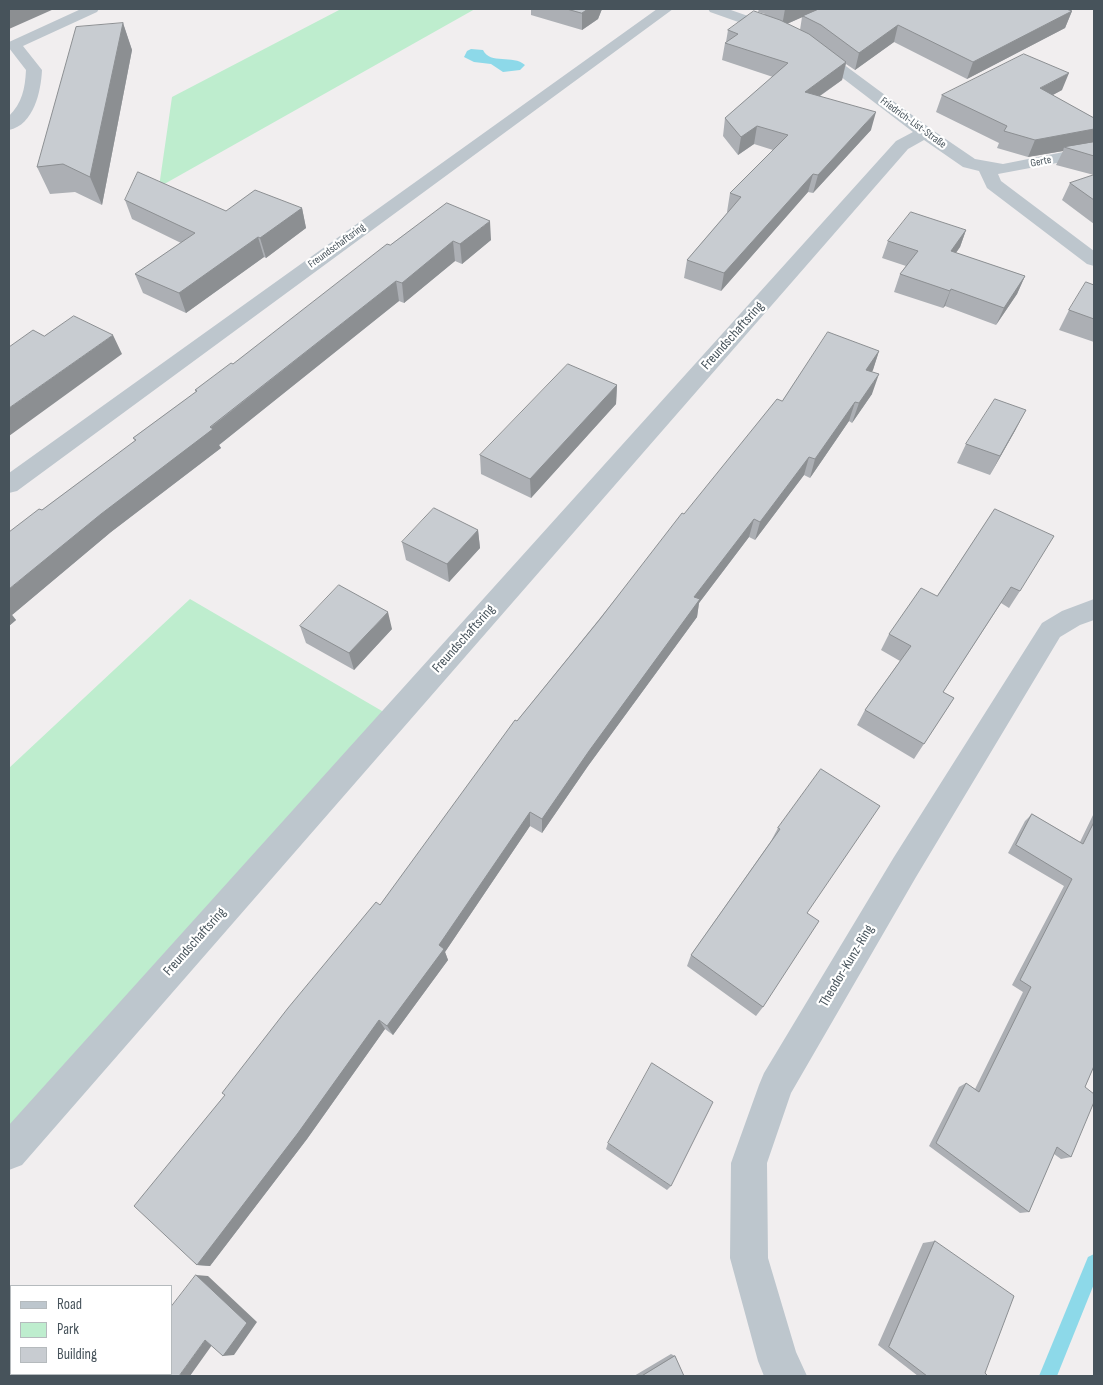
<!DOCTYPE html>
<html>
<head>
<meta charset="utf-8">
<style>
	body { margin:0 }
	#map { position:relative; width:1103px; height:1385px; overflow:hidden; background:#f1eeef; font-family:"Sofia Sans Condensed",sans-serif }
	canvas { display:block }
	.frame { position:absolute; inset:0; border:10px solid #47535b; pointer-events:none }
	.legend { position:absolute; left:10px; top:1285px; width:162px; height:90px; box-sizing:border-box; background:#fff; border:1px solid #b5babd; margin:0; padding:6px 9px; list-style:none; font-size:15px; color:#47535b }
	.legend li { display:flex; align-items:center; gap:10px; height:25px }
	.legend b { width:25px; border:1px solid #b5babd }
</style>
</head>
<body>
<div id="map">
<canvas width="1103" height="1385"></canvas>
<div class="frame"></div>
<ul class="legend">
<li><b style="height:6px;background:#bdc6cd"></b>Road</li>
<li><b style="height:14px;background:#beedce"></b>Park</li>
<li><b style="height:14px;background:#c8ccd1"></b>Building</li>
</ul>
</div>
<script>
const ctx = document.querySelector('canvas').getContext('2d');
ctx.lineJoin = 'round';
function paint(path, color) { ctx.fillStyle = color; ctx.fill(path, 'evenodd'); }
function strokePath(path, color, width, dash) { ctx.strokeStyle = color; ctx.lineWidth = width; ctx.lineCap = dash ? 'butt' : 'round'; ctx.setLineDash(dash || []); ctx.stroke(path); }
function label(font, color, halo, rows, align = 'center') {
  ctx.font = font + ' "Sofia Sans Condensed",sans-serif'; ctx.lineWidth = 4.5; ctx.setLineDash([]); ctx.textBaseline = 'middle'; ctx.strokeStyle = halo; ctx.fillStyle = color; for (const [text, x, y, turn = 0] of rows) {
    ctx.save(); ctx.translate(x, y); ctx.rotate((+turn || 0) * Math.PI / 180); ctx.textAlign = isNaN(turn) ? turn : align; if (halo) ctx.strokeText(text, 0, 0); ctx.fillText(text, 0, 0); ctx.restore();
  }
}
const green = new Path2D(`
	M341,9H475L159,187L172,97Z
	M190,599L394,718L9,1152V768Z`);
const water = new Path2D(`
	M471,49L483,50C490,65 513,54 525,65L520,70L503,72L491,64L474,62L464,57L467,51Z`);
const stream = new Path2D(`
	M1094,1254V1284L1057,1376H1039L1088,1257Z`);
const minor = new Path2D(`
	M81,9H99L97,12L23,46L42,70C41,91 34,125 9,130V116C22,103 25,89 26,70L9,48V42Z
	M657,9H673L17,491L9,493V473Z
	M708,9H728L788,30L816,44L931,129L975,159L1003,164L1094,146V156L998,174L1001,181L1094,251V266L1087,264L987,188L979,171L963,167L924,140L908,149L22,1165L9,1170V1125L896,141L913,132L806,50L778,36L710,12Z
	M1094,599V620L1080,625L1060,637L916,877L791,1093L767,1163L768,1258L796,1352L807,1376H764L758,1361L730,1258L731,1163L759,1085L764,1073L894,857L1042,623L1062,611Z`);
const wall = new Path2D(`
	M531,9H602L598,19L582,30L531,15Z
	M759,9H1066L1072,11L1065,28L967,79L894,42L855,70L846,64L842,80L820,96L871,130L813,193L808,192L721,291L684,278L687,260L728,212H727L730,193L773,150L754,144L738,155L723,136L725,118L773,77L722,60L725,43L726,42L728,30L765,15V14L758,12ZM802,17L800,30L787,24Z
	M123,23L132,50L102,205L75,192L50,194L37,167Z
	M1062,90L1052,95L1094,118V224L1062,200L1070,183L1094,175L1056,165L1063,151L1028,157L997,148L999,143L936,112L942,95Z
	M125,200L226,211L302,208L306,228L266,258L264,257L186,313L143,293L135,274L181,243L132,219Z
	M447,203L491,240L462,264L455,261L404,303L399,301L219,445L221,448L111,532L12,615L16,620L9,626L42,510L135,441L133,438L196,392L195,390L233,364Z
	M966,230L960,247L956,253L1025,276L1017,294L996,325L945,306L943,308L894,292L900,274L906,266L882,258L888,241Z
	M1094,285V342L1059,330L1069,310Z
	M879,351L872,372V394L852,423L849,421L810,478L804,475L755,540L749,537L699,603L697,617L588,766L542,833L530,826L445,952L448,960L393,1035L385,1029L307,1139L210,1266L197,1265L225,1095L380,905L517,721L684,514Z
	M617,385L616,404L531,498L481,474L480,455Z
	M1016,429L990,475L957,463L966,444Z
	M995,509L1020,591L1009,608L1001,603L943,692L954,698L914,759L857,725L865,710L900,661L881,650L889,634L937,596Z
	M478,530L480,548L449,582L406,560L402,542Z
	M300,626L392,629L354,670L306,643Z
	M821,769L763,1007L756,1016L687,966L691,955L771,841L778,828Z
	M1094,813V1066L1085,1087L1071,1157L1061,1159L1054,1154L1029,1212L1020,1213L929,1146L959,1087L966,1083L975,1089L1023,992L1012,985L1064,886L1008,853L1025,821L1032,814L1080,842Z
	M608,1143L671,1186L667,1190L606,1149Z
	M935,1241L985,1373L988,1376H918L878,1345L923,1243Z
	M671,1354L675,1356L684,1376H634Z`);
const shadedWall = new Path2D(`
	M12,9H54L9,29V10Z
	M588,9H602L598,19L582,30V13Z
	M785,9H821L782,26Z
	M1072,11L1065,28L967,79L973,62Z
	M123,23L132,50L102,205L90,177Z
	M898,25L894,42L855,70L859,53Z
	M846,62L842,80L801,109L805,92Z
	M1069,73L1062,90L1033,106L1040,88Z
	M876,112L871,130L813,193L818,175Z
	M757,126L754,144L738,155L741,137Z
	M1094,129V145L1064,147L1063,151L1028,157L1035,140Z
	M813,174L808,192L721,291L724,273Z
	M302,208L306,228L266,258L260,238Z
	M490,221L491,240L462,264L460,244Z
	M966,230L960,247L944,269L951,251Z
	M258,237L264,257L186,313L179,293Z
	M453,241L455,261L404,303L402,283Z
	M1025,276L1017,294L996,325L1004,308Z
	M396,281L399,301L219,445L221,448L111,532L12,615L16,620L9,626V589L101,514Z
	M951,289L945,306L943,308L950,291Z
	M113,335L122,354L9,436V408Z
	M879,351L873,370L860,389L866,370Z
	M879,374L872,394L852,423L859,403Z
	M617,385L616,404L531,498L530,479Z
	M855,402L849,421L810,478L815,459Z
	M1026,410L1016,429L990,475L1000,456Z
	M809,457L804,475L755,540L760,522Z
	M754,519L749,537L699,603L697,617L588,766L542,833V819L694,597Z
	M478,530L480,548L449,582L447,564Z
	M388,612L392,629L354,670L349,653Z
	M530,812V826L445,952L448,960L393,1035L387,1026L439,945Z
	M379,1020L385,1029L307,1139L210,1266L197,1265Z
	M196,1275L208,1276L257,1322L234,1355L223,1356Z
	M217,1338L190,1376H179L205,1340Z`);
const building = new Path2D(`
	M567,9H588L582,13Z
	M819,9H1066L1072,11L973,62L898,25L859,53L821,25L803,16Z
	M754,11L780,20L809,34L846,62L805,92L876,112L818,175L813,174L724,273L687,260L741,197L730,193L788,135L757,126L741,137L725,118L788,63L725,43L738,34L728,30Z
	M123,23L90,177L63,164L37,167L76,27Z
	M1024,54L1069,73L1040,88L1094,118V129L1035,140L1004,131L1007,126L942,95Z
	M1094,142V156L1064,147Z
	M138,172L226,211L255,190L302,208L260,238L258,237L179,293L135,274L195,233L125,200Z
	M1094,175V200L1070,183Z
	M447,203L490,221L460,244L453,241L402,283L396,281L210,427L213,429L101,514L9,589V532L39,509L42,510L136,440L133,438L197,391L195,390L231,363L233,364L387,244L390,245Z
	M911,212L966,230L951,251L1025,276L1004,308L951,289L950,291L900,274L918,251L888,241Z
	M1086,282L1094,285V319L1069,310Z
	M74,316L113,335L9,408V347L33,330L44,336Z
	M828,332L879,351L866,370L879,374L859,403L855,402L815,459L809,457L760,522L754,519L694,597L700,599L589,751L542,819L530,812L439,945L444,949L387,1026L379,1020L298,1133L197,1265L134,1206L225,1095L222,1093L288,1008L376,902L380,905L515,720L517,721L600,619L682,513L684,514L777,399L782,401Z
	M568,364L617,385L530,479L480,455Z
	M995,399L1026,410L1000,456L966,444Z
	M434,508L478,530L447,564L402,542Z
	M995,509L1054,536L1020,591L1011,587L943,692L954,698L924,744L865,710L911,646L889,634L921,588L937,596Z
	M339,585L388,612L349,653L300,626Z
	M821,769L880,806L807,913L819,921L763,1007L691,955L780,829L778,828Z
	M1032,814L1083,844L1094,822V1066L1085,1087L1094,1094V1102L1071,1157L1057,1147L1029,1212L936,1143L966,1083L979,1092L1031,987L1020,980L1072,879L1016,845Z
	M652,1063L713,1102L671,1186L608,1143Z
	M935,1241L1014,1296L985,1373L988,1376H927L889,1347Z
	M196,1275L247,1323L223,1356L205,1340L179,1376H62L64,1374H171V1307Z
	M675,1356L684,1376H642Z`);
const farStreetnames = [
	["Friedrich-List-Straße",913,123,36],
	["Gerte",1041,162,-12],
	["Freundschaftsring",337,246,-36]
];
const streetNames = [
	["Freundschaftsring",733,336,-48],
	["Freundschaftsring",464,639,-48],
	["Freundschaftsring",195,942,-48],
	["Theodor-Kunz-Ring",847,966,-59]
];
paint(green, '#beedce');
paint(water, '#8dd9e9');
paint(stream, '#8dd9e9');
paint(minor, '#bdc6cd');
paint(wall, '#acafb4');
paint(shadedWall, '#8c8f92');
paint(building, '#c8ccd1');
strokePath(building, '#8c8f92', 1);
label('11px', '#47535b', '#fff', farStreetnames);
label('14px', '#47535b', '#fff', streetNames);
</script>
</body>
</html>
